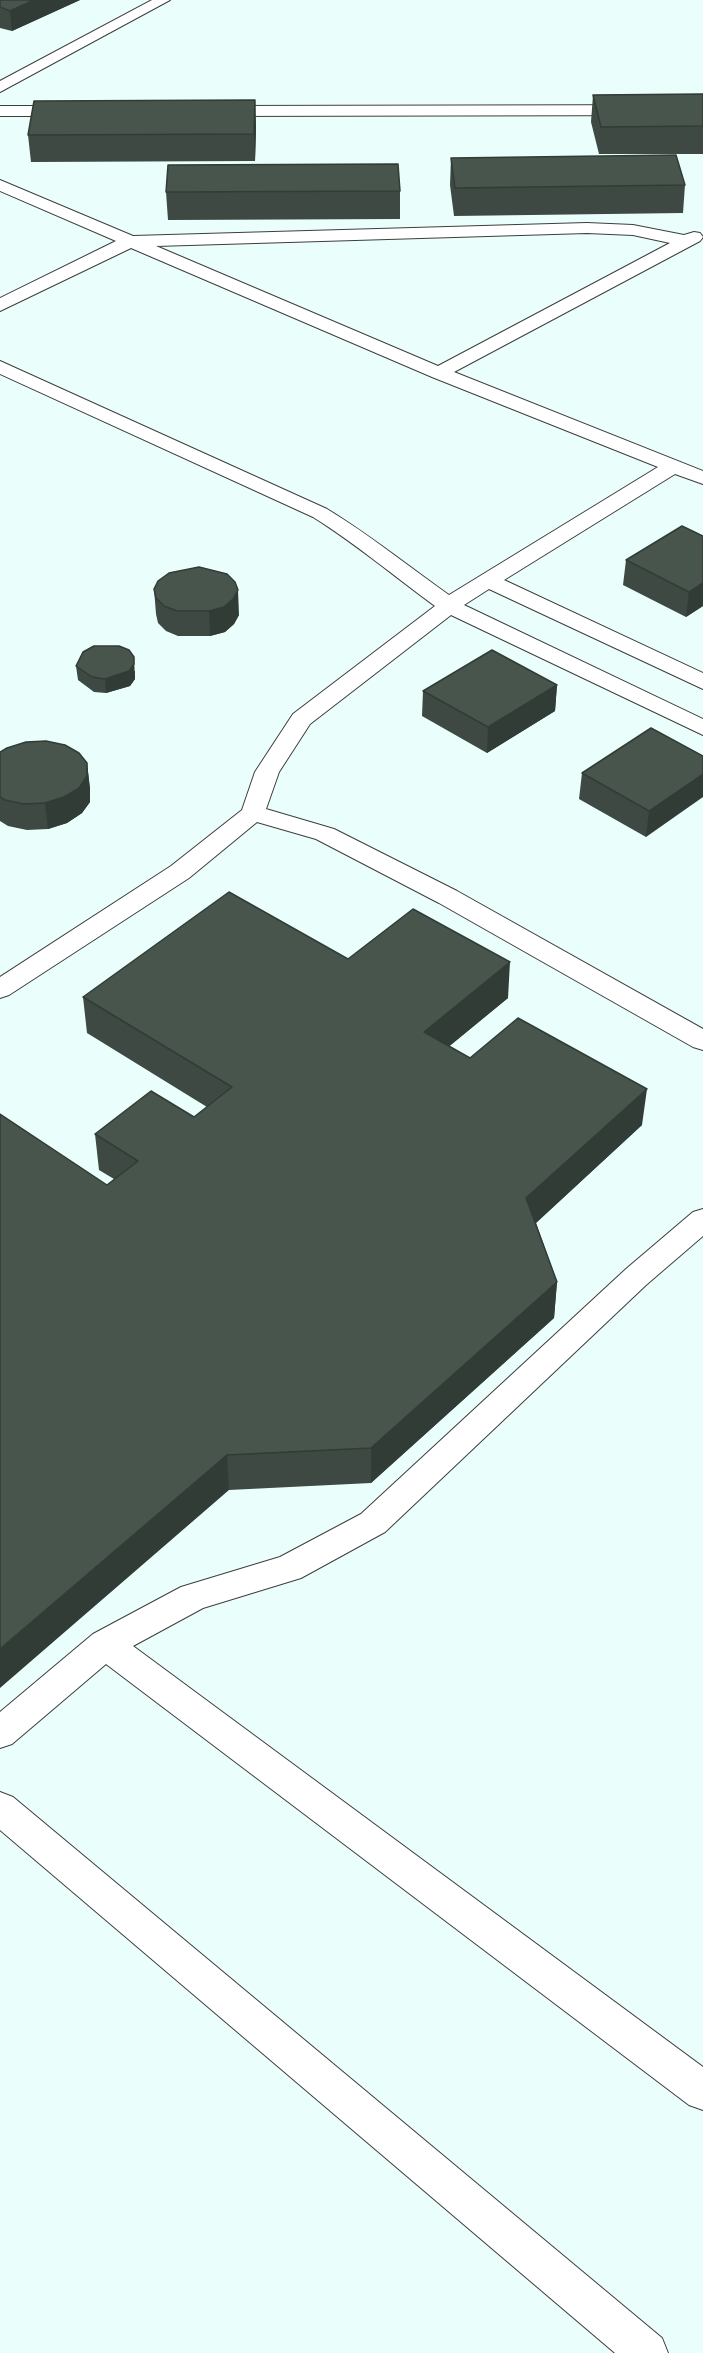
<!DOCTYPE html>
<html>
<head>
<meta charset="utf-8">
<style>
	body { margin:0 }
	canvas { display:block; background:#eafffc }
</style>
</head>
<body>
<canvas width="703" height="2353"></canvas>
<script>
const ctx = document.querySelector('canvas').getContext('2d');
ctx.lineJoin = 'round';
function strokePath(path, color, width, dash) { ctx.strokeStyle = color; ctx.lineWidth = width; ctx.lineCap = dash ? 'butt' : 'round'; ctx.setLineDash(dash || []); ctx.stroke(path); }
function paint(path, color) { ctx.fillStyle = color; ctx.fill(path, 'evenodd'); }
const lane = new Path2D(`
	M152,0H170L0,92V81Z
	M703,105V115L218,116L210,111L218,106Z
	M0,106H70L78,111L70,116H0Z
	M0,180L133,236L587,223L633,225L684,235L694,232L700,233L703,237L700,241L454,372L703,471V484L675,474L504,580L703,673V689L489,589L464,605L703,719V735L451,615L310,724L279,772L266,809L334,829L457,891L703,1029V1050L693,1047L439,903L316,839L257,822L189,878L9,995L0,998V977L171,866L242,810L255,772L293,714L435,606C394,576 356,544 313,517L0,374V361L327,509C370,535 408,566 449,595L658,467L432,377L131,248L0,311V298L116,241L0,191ZM587,233L633,235L670,243L438,366L156,246Z
	M703,1209V1236L646,1285L385,1532L301,1578L203,1608L133,1646L703,2067V2110L689,2105L106,1664L12,1744L0,1748V1712L93,1634L181,1587L280,1557L361,1514L626,1269L693,1212Z
	M0,1792L13,1797L662,2338L668,2353H615L0,1830Z`);
const wall = new Path2D(`
	M0,0H80L12,31L0,28Z
	M703,94V154H599L591,122L593,95Z
	M255,100L256,128L255,161L31,162L28,135Z
	M451,158L685,185L683,213L454,216L450,185Z
	M400,191V219L168,220L166,192Z
	M703,536V606L686,617L623,585L626,560Z
	M154,589L239,615L234,624L225,632L210,636H178L166,631L158,623L156,614Z
	M76,666L135,671V679L130,686L106,693L94,692L78,680Z
	M557,685L555,711L487,753L422,716L423,691Z
	M0,752L87,763L90,789V802L82,813L67,823L48,829L27,830L8,826L0,821Z
	M703,756L646,837L579,799L582,773Z
	M348,959L508,998L449,1046L470,1058L642,1125L536,1223L557,1282L554,1318L371,1483L229,1490L107,1185L114,1179L99,1170L95,1134L194,1117L207,1107L87,1033L83,997Z`);
const shadedWall = new Path2D(`
	M34,0H80L12,31L10,11Z
	M255,100L256,128L255,161L254,134Z
	M703,583V606L686,617L689,592Z
	M238,590L239,615L234,624L225,632L210,636L209,611Z
	M134,657L135,679L130,686L106,693L105,679Z
	M557,685L555,711L487,753L488,727Z
	M87,763L90,789V802L82,813L67,823L48,829L45,803Z
	M703,774V797L646,837L649,811Z
	M510,962L508,998L423,1068L424,1032Z
	M647,1089L642,1125L524,1234L526,1198Z
	M557,1282L554,1318L371,1483V1448Z
	M227,1455L229,1490L0,1688V1649Z`);
const building = new Path2D(`
	M0,0H34L10,11L0,7Z
	M703,94V126L601,127L593,95Z
	M255,100L254,134L28,135L34,101Z
	M676,155L685,185L455,188L451,158Z
	M398,164L400,191L166,192L168,165Z
	M682,526L703,536V583L689,592L626,560Z
	M199,567L227,574L235,582L238,590L233,599L224,607L209,611H177L164,606L156,598L154,589L158,581L169,573Z
	M94,646H119L129,650L134,657V664L129,671L105,679L92,677L76,666L83,652Z
	M492,650L557,685L488,727L423,691Z
	M651,728L703,756V774L649,811L582,773Z
	M46,741L65,745L79,753L87,763V776L79,788L64,797L45,803L24,804L5,800L0,797V752L7,748L26,742Z
	M229,892L348,959L413,909L510,962L424,1032L470,1058L518,1018L647,1089L526,1198L557,1282L371,1448L227,1455L0,1649V1114L107,1185L138,1161L95,1134L151,1091L194,1117L232,1087L83,997Z`);
strokePath(lane, '#3e3e3e', 2);
paint(lane, '#fff');
paint(wall, '#3d4942');
paint(shadedWall, '#323c36');
paint(building, '#47554d');
strokePath(building, '#323c36', 1.5);
</script>
</body>
</html>
